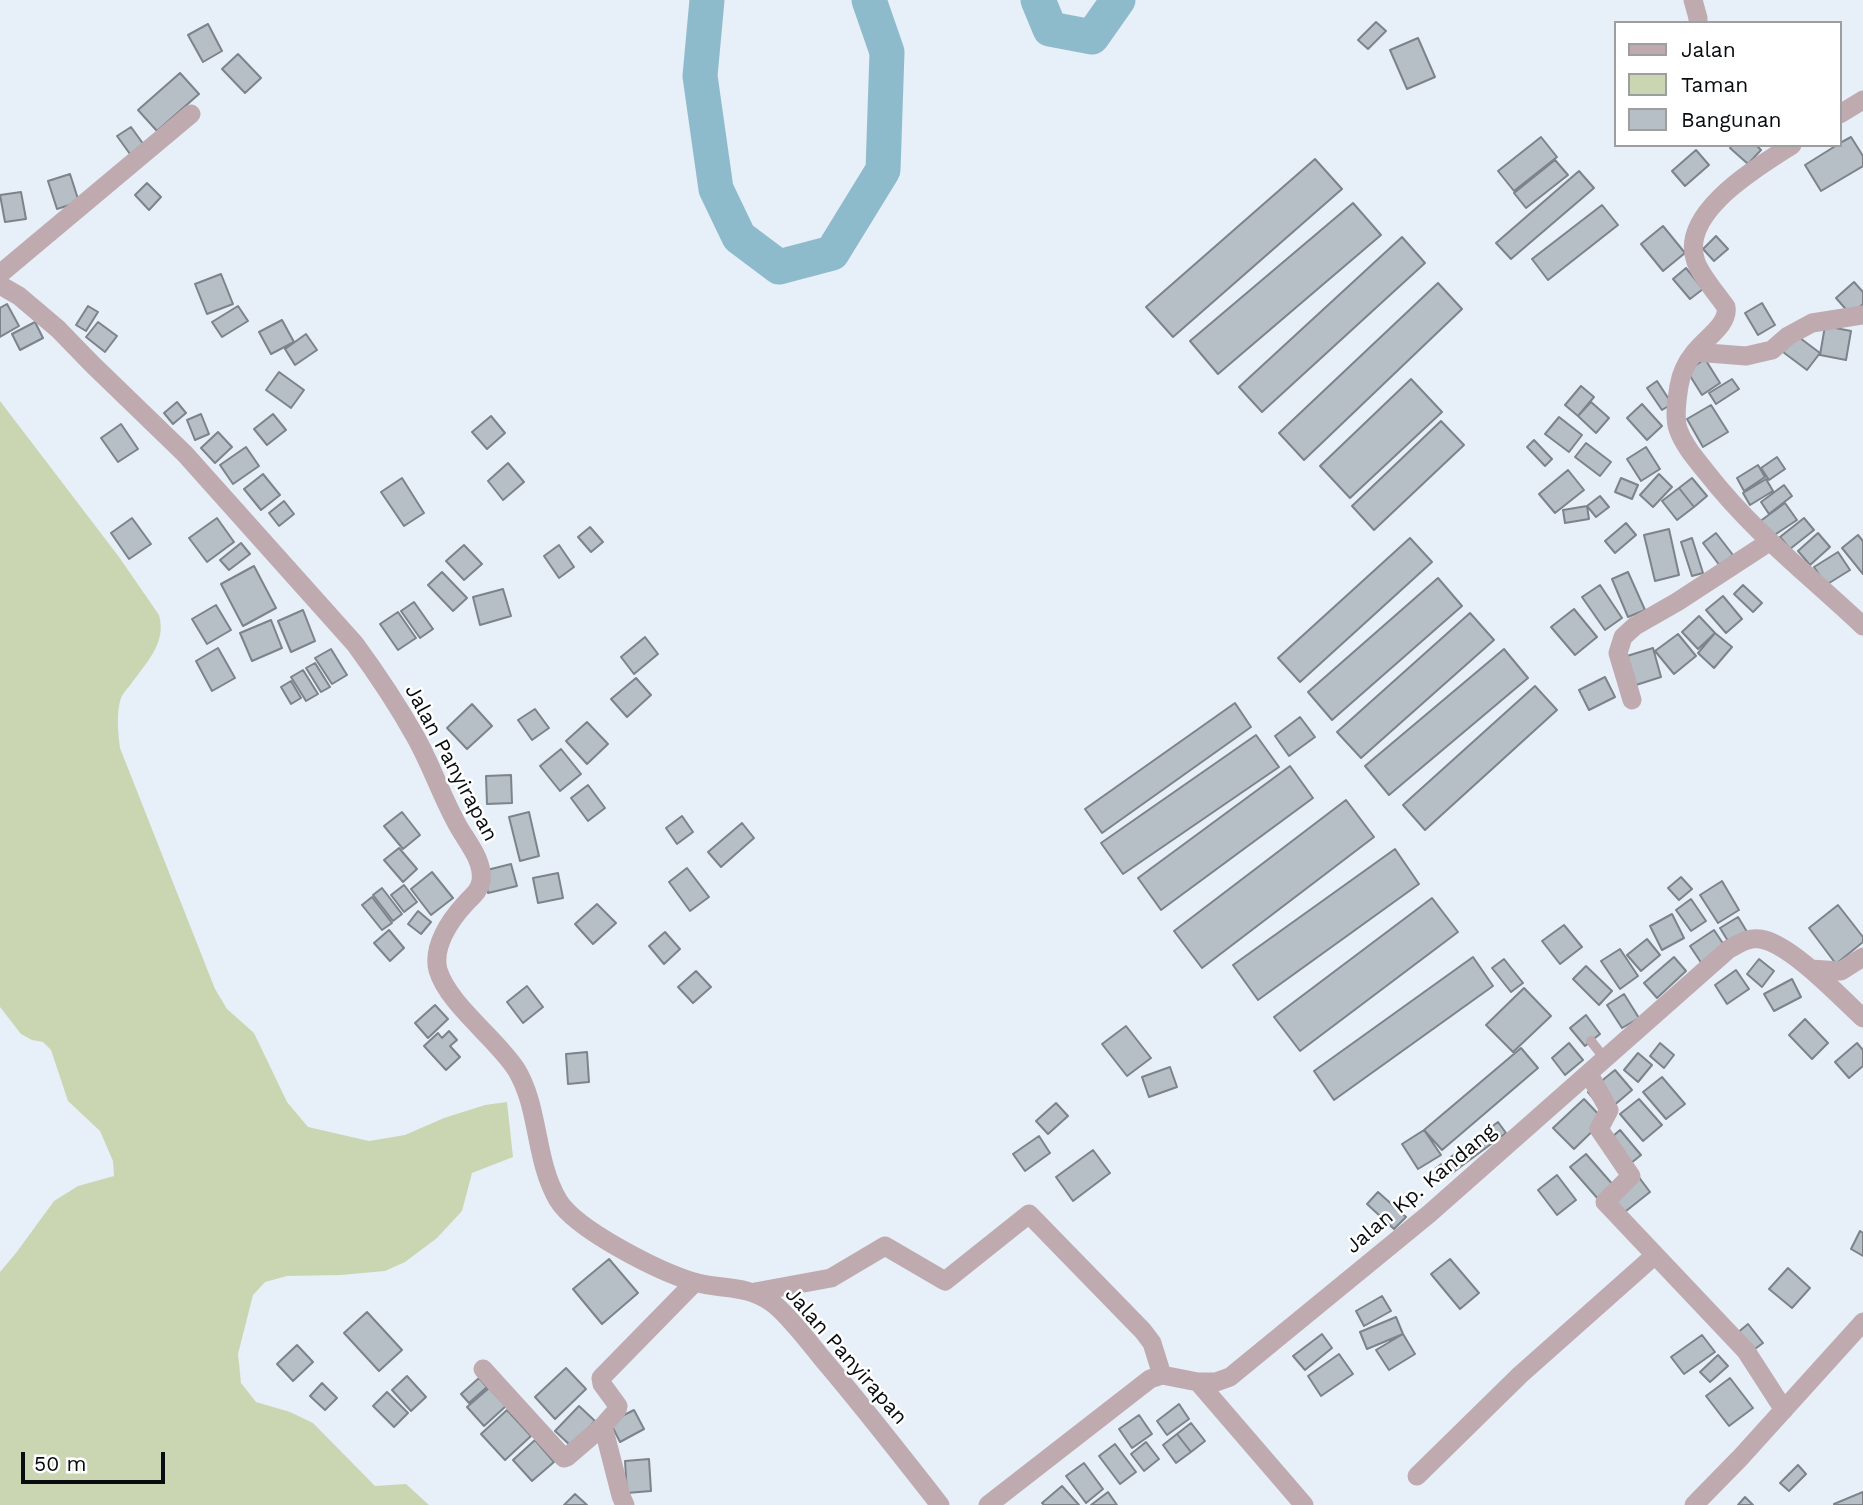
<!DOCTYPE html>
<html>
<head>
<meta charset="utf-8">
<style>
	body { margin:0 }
	#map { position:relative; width:1863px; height:1505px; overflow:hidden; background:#e7eff8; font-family:"Work Sans",sans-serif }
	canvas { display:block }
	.legend { position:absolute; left:1614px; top:21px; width:228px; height:126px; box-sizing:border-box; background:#fff; border:2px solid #9d9e9f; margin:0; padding:9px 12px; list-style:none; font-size:21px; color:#090c0e }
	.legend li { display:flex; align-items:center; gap:14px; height:35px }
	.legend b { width:35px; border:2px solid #9d9e9f }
	.scale { position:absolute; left:21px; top:1452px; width:144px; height:32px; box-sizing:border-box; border:4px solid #090c0e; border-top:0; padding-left:9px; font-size:21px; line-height:24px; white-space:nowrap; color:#090c0e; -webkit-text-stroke:5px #fff; paint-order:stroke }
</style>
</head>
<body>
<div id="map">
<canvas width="1863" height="1505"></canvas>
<ul class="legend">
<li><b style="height:9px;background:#beaaaf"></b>Jalan</li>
<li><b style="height:19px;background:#cad6b2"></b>Taman</li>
<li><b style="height:19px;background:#b6bec6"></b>Bangunan</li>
</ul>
<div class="scale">50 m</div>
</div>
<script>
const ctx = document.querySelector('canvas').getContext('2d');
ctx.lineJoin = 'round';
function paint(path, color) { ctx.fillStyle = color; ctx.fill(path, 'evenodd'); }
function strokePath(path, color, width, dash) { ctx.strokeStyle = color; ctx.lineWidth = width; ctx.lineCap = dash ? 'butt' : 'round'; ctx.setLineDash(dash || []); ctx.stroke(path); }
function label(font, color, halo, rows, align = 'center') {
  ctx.font = font + ' "Work Sans",sans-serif'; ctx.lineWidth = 5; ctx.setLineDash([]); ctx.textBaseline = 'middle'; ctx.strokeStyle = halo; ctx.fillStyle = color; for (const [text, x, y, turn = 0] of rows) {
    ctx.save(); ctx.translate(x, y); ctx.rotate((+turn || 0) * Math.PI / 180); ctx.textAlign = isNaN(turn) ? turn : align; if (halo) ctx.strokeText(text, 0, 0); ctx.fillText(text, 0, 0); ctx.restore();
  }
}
const green = new Path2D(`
	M0,401L119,557L159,615C167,643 146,663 131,684C128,688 123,693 121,698C116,713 118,732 120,748L215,989L227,1009L254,1033L287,1102L308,1127L369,1141L405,1135L444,1118L485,1105L507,1102L513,1157L472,1173L462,1211L437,1238L405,1262L385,1271L341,1275L287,1276L265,1282L253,1295L238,1354L241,1383L256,1402L290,1412L313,1423L375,1486L406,1484L429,1505H0V1272L16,1253L54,1201L78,1186L114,1176L113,1161L100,1131L68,1101L51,1050L43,1042L32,1040L21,1034L0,1007Z`);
const river = new Path2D(`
	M707,0L700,76L716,189L739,237L779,267L832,253L883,170L887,52L869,0
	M1038,0L1050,29L1092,37L1118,0`);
const building = new Path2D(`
	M1376,22L1386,31L1368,49L1358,40Z
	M208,24L222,51L203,62L188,35Z
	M1418,38L1435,77L1407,89L1390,50Z
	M238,54L261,78L245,93L222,69Z
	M180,73L199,94L157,131L138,110Z
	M131,127L144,145L130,154L117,136Z
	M1541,137L1557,157L1514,191L1498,171Z
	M1851,137L1863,156V166L1821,191L1805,165L1837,145H1840V143Z
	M1732,145H1756L1761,150L1748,164L1730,148Z
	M1696,150L1709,165L1685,186L1672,171Z
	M1315,159L1342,189L1173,337L1146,307Z
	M1555,160L1568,175L1526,208L1514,193Z
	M1579,171L1594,188L1511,259L1496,243Z
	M70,174L79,202L57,209L48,181Z
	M147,183L161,197L149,210L135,195Z
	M21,192L26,219L5,222L0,195Z
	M1353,203L1381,235L1218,374L1190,341Z
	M1602,205L1618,225L1548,280L1532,259Z
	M1663,226L1685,253L1663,271L1641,244Z
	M1716,236L1728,249L1714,261L1703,249Z
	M1402,237L1425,263L1262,412L1239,387Z
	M1686,268L1703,289L1690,299L1673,279Z
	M221,274L233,304L207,314L195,284Z
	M1854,282L1863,292V304L1851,315L1836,298Z
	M1438,283L1462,309L1304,460L1279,433Z
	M1762,303L1775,325L1758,335L1745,313Z
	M7,304L19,326L0,337V308Z
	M88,306L98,312L86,331L76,325Z
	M238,306L248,321L222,337L212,322Z
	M282,320L294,342L271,354L259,332Z
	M35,322L43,338L20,350L12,334Z
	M98,322L117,336L105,352L86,337Z
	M1825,326L1851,331L1846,360L1820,355Z
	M306,334L317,350L295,365L285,349Z
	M1796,335L1820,353L1807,370L1783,352Z
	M1705,359L1720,383L1702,395L1687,371Z
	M279,372L304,390L291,408L266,390Z
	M1411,379L1442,412L1350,498L1320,466Z
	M1732,379L1739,389L1716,404L1709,393Z
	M1657,381L1672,404L1662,410L1647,388Z
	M1581,386L1594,397L1578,416L1565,405Z
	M177,402L186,413L173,424L164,413Z
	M1591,402L1609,418L1596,433L1578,416Z
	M1642,404L1662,426L1647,440L1627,418Z
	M1711,405L1728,432L1703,447L1687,419Z
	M201,414L209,434L195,440L187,420Z
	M273,414L286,430L267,445L254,429Z
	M491,416L505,433L487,449L472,432Z
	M1559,417L1582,435L1569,452L1545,434Z
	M1441,421L1464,445L1374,530L1352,506Z
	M121,424L138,449L118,462L101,438Z
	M218,432L232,447L215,463L201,448Z
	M1534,440L1552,459L1545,466L1527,447Z
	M1586,443L1611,462L1600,476L1575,457Z
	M246,447L259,466L233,484L220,465Z
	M1646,447L1660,469L1641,481L1627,459Z
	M1777,457L1785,469L1769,480L1761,468Z
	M508,463L524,482L503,500L488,481Z
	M1758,465L1765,477L1744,491L1737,478Z
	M1568,470L1584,490L1555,513L1539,494Z
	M263,474L280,495L261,510L244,489Z
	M1659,474L1672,487L1653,507L1640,495Z
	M402,478L424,513L404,526L381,492Z
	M1621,478L1638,485L1632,499L1615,492Z
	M1692,478L1707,496L1694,507L1679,488Z
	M1766,479L1773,491L1750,505L1743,493Z
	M1784,485L1792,496L1769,514L1761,502Z
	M1679,488L1694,507L1677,520L1662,501Z
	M1600,496L1609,507L1596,517L1587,506Z
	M284,501L294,514L279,526L269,513Z
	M1785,503L1797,520L1770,538L1759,522Z
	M1587,506L1589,519L1565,523L1563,510Z
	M132,518L151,544L129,559L111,533Z
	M217,518L234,542L207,562L189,538Z
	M1804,518L1814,530L1790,549L1780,537Z
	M1626,523L1636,535L1615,553L1605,541Z
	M590,527L603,542L591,552L578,537Z
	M1669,529L1679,575L1655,581L1644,535Z
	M1716,533L1733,555L1720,566L1703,543Z
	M1818,533L1830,547L1810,565L1798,551Z
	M1858,535L1863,541V574L1842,548Z
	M1410,538L1432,562L1300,682L1278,658Z
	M1692,538L1703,573L1692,576L1681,542Z
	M241,543L250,554L229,570L220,560Z
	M464,545L482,564L464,580L446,561Z
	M559,545L574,567L559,578L544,556Z
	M1838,552L1850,570L1826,585L1814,567Z
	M254,566L276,608L243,626L221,584Z
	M442,572L467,598L453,611L428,585Z
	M1628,572L1645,610L1628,617L1612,579Z
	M1438,578L1462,606L1332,720L1308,692Z
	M1600,585L1622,618L1605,630L1582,597Z
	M1743,585L1762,603L1753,612L1734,594Z
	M503,589L511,616L480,625L473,597Z
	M1723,596L1742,619L1726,633L1706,610Z
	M414,602L433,629L420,638L401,611Z
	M216,605L231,630L207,644L192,619Z
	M1574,609L1597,637L1575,655L1551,627Z
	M303,610L315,641L291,652L278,621Z
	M398,612L416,638L398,650L380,624Z
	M1470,613L1494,640L1361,758L1337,732Z
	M1699,616L1715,633L1698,649L1682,632Z
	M271,620L282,648L252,661L240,633Z
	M1715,633L1732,647L1714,668L1698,653Z
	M1678,634L1696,656L1674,674L1655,651Z
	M645,637L658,654L634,674L621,657Z
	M218,648L235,678L212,691L196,661Z
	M1653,648L1661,677L1636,685L1627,656Z
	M331,649L347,675L332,684L315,658Z
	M1504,649L1528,678L1389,795L1365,766Z
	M315,663L330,687L321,692L306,668Z
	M303,670L318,694L306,701L291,677Z
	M1605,677L1615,697L1589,710L1579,690Z
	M636,678L651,695L627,717L611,699Z
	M291,681L301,698L291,704L281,687Z
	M1535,686L1557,710L1425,830L1403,805Z
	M1235,703L1251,727L1102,833L1085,809Z
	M472,704L492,726L467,749L447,728Z
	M535,709L549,728L532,740L518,720Z
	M1300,717L1315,737L1289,756L1275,736Z
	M587,722L608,744L587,764L566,741Z
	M1256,735L1279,767L1123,874L1101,843Z
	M561,749L581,774L560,791L540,766Z
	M1290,766L1313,798L1161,910L1138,878Z
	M511,775L512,803L487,804L486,776Z
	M588,785L605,808L588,821L571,798Z
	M1346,800L1374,837L1202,968L1174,931Z
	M402,812L420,835L403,849L384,826Z
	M529,812L539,856L520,861L509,817Z
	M682,816L693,832L677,844L666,828Z
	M742,823L754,838L721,867L708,852Z
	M399,848L417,869L403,882L384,860Z
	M1395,849L1419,884L1258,1000L1233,965Z
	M511,864L517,886L488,893L483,871Z
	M687,868L709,897L690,911L669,882Z
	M432,872L453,898L431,915L411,889Z
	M558,873L563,898L538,903L533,878Z
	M1681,877L1692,889L1679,900L1668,888Z
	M1722,881L1739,910L1718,923L1700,895Z
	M404,885L417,902L404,912L391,895Z
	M382,888L402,914L393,921L373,895Z
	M372,897L392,923L382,930L362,905Z
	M1432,898L1458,932L1300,1051L1274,1017Z
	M1691,899L1706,921L1691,931L1676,910Z
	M597,904L616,923L593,944L575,924Z
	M1838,905L1863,937V942L1836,964L1809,928Z
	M418,911L431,922L421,934L408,924Z
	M1672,914L1684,938L1662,950L1650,926Z
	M1738,917L1749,935L1731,946L1720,928Z
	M1564,925L1582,947L1560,964L1542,941Z
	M389,930L404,948L390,961L374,943Z
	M1714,930L1726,948L1702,964L1690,946Z
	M665,932L680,949L664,964L649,946Z
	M1647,939L1660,955L1641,971L1627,955Z
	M1620,949L1638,976L1620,989L1601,961Z
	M1473,957L1493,986L1334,1100L1314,1071Z
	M1674,957L1686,971L1657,998L1644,983Z
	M1504,959L1523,983L1511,992L1492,968Z
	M1759,959L1774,971L1762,987L1747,974Z
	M1586,966L1612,991L1599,1005L1573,979Z
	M1736,970L1749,989L1727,1004L1715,985Z
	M696,971L711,987L693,1003L678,987Z
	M1792,979L1801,997L1774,1011L1764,994Z
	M527,986L543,1007L523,1023L507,1002Z
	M1524,988L1551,1016L1513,1052L1486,1025Z
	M1624,994L1639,1018L1622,1028L1607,1005Z
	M435,1005L448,1019L428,1038L415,1023Z
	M1586,1015L1600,1034L1585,1046L1570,1028Z
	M1805,1019L1828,1043L1812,1059L1789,1035Z
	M1126,1026L1151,1058L1127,1076L1102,1044Z
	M449,1031L457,1040L450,1046L460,1057L446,1070L424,1046L438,1033L442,1038Z
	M1569,1043L1583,1060L1565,1075L1552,1058Z
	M1660,1043L1674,1055L1664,1068L1650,1056Z
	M1857,1043L1863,1050V1066L1849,1078L1835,1062Z
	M1521,1048L1538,1068L1442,1150L1424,1130Z
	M587,1052L589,1082L568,1084L566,1054Z
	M1638,1053L1652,1065L1638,1082L1624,1070Z
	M1170,1067L1177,1087L1149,1097L1142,1077Z
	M1615,1070L1632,1090L1605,1113L1588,1092Z
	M1662,1077L1685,1104L1666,1119L1643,1092Z
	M1584,1099L1604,1120L1574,1149L1553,1128Z
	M1639,1099L1662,1125L1643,1141L1620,1114Z
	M1056,1103L1068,1116L1048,1134L1036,1121Z
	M1498,1122L1506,1133L1444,1179L1436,1168Z
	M1424,1130L1441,1155L1418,1169L1402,1144Z
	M1620,1130L1641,1155L1625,1168L1604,1144Z
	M1039,1136L1050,1153L1025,1171L1013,1154Z
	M1093,1150L1110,1173L1073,1201L1056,1177Z
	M1586,1154L1614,1186L1599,1200L1570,1167Z
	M1557,1175L1576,1200L1557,1215L1538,1190Z
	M1638,1176L1650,1192L1621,1215L1608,1198Z
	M1378,1192L1406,1217L1394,1229L1367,1204Z
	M1860,1231L1863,1233V1256L1851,1249Z
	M609,1259L638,1293L602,1324L573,1289Z
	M1450,1259L1479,1293L1460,1309L1431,1274Z
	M1788,1268L1810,1288L1792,1308L1769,1289Z
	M1382,1296L1391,1311L1364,1326L1356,1311Z
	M367,1312L402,1350L379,1371L344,1333Z
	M1396,1317L1403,1334L1367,1349L1360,1332Z
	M1748,1324L1763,1343L1744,1357L1730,1339Z
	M1322,1334L1332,1348L1305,1370L1293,1356Z
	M1403,1334L1415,1354L1389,1370L1376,1350Z
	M1702,1335L1715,1352L1684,1374L1671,1357Z
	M297,1345L313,1362L293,1381L277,1364Z
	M1339,1354L1353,1374L1321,1396L1308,1376Z
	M1718,1355L1728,1366L1710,1382L1700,1372Z
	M566,1368L586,1389L555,1419L535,1397Z
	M407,1376L426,1397L411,1411L392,1390Z
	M479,1378L487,1387L469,1403L461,1394Z
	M1730,1378L1753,1408L1729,1426L1706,1396Z
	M322,1383L337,1398L325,1410L310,1396Z
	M489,1388L506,1406L484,1426L467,1407Z
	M387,1392L408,1413L394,1427L373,1406Z
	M1179,1404L1189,1419L1167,1435L1157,1421Z
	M579,1406L595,1421L571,1446L555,1431Z
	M507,1410L531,1436L505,1460L481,1434Z
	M634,1410L644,1429L620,1442L610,1422Z
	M1139,1415L1152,1434L1132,1448L1119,1429Z
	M1191,1423L1205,1441L1191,1452L1177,1434Z
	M1177,1434L1191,1452L1176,1463L1163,1445Z
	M535,1440L554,1462L532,1481L513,1460Z
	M1146,1442L1159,1459L1144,1471L1131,1454Z
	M1115,1444L1136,1472L1120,1484L1099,1456Z
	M649,1459L651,1491L627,1493L625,1461Z
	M1084,1463L1103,1489L1086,1503L1066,1476Z
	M1798,1465L1806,1474L1789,1491L1780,1483Z
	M1062,1486L1079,1505H1044L1042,1503Z
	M1108,1492L1117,1505H1091Z
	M1863,1492V1505H1834V1504Z
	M575,1494L587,1505H564Z
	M1745,1497L1753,1505H1738Z`);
const service = new Path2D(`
	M1591,1041L1605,1059`);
const minor = new Path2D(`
	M1693,0L1698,18V23
	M1840,114L1863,100
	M1792,145C1758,167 1678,213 1696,262C1701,276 1717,294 1726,307C1729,325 1704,339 1694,353C1686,363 1681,374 1679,386C1677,399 1674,417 1678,429C1684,446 1696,459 1707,473C1753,532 1809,575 1863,626
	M0,274L191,114
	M0,285L19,296L58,329L92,364L185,454L355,644C377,674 397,704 415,736C431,764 441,795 457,824C466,841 484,860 481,881C479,892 472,896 465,904C450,920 432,947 438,970C448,1004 496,1038 516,1069C540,1108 534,1159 558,1200C576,1230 660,1272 694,1282C722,1290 744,1284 771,1302C786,1312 809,1342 821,1357C862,1405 901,1455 940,1505
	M1695,352L1746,356L1772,350L1788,336L1812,323L1863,315
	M1632,700L1618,653L1623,637L1635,626L1677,602L1769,542
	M1810,969L1841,971L1863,957
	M1589,1074L1609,1110L1599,1129L1631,1176L1605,1202L1746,1351L1784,1410
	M755,1292L831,1278L885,1246L945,1281L1029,1214L1143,1331L1152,1343L1162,1375
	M483,1369L564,1458L567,1457L603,1426
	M1198,1382L1304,1505
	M1417,1476L1520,1375L1654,1256
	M625,1505L621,1496L603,1426L617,1410L618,1406L602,1384L601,1378L695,1282
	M988,1505L1150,1379L1162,1375L1198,1382H1216L1230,1377L1429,1214L1729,949C1739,944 1748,937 1760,939C1790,943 1840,997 1863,1018
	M1694,1505L1739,1459L1863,1322`);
const streetNames = [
	["Jalan Panyirapan",451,763,62],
	["Jalan Kp. Kandang",1421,1189,-40],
	["Jalan Panyirapan",846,1356,49]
];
paint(green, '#cad6b2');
strokePath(river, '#8ebbcc', 35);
paint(building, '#b6bec6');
strokePath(building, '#7c838b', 2);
strokePath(service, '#beaaaf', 10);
strokePath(minor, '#beaaaf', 19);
label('21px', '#090c0e', '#fff', streetNames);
</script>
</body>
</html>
